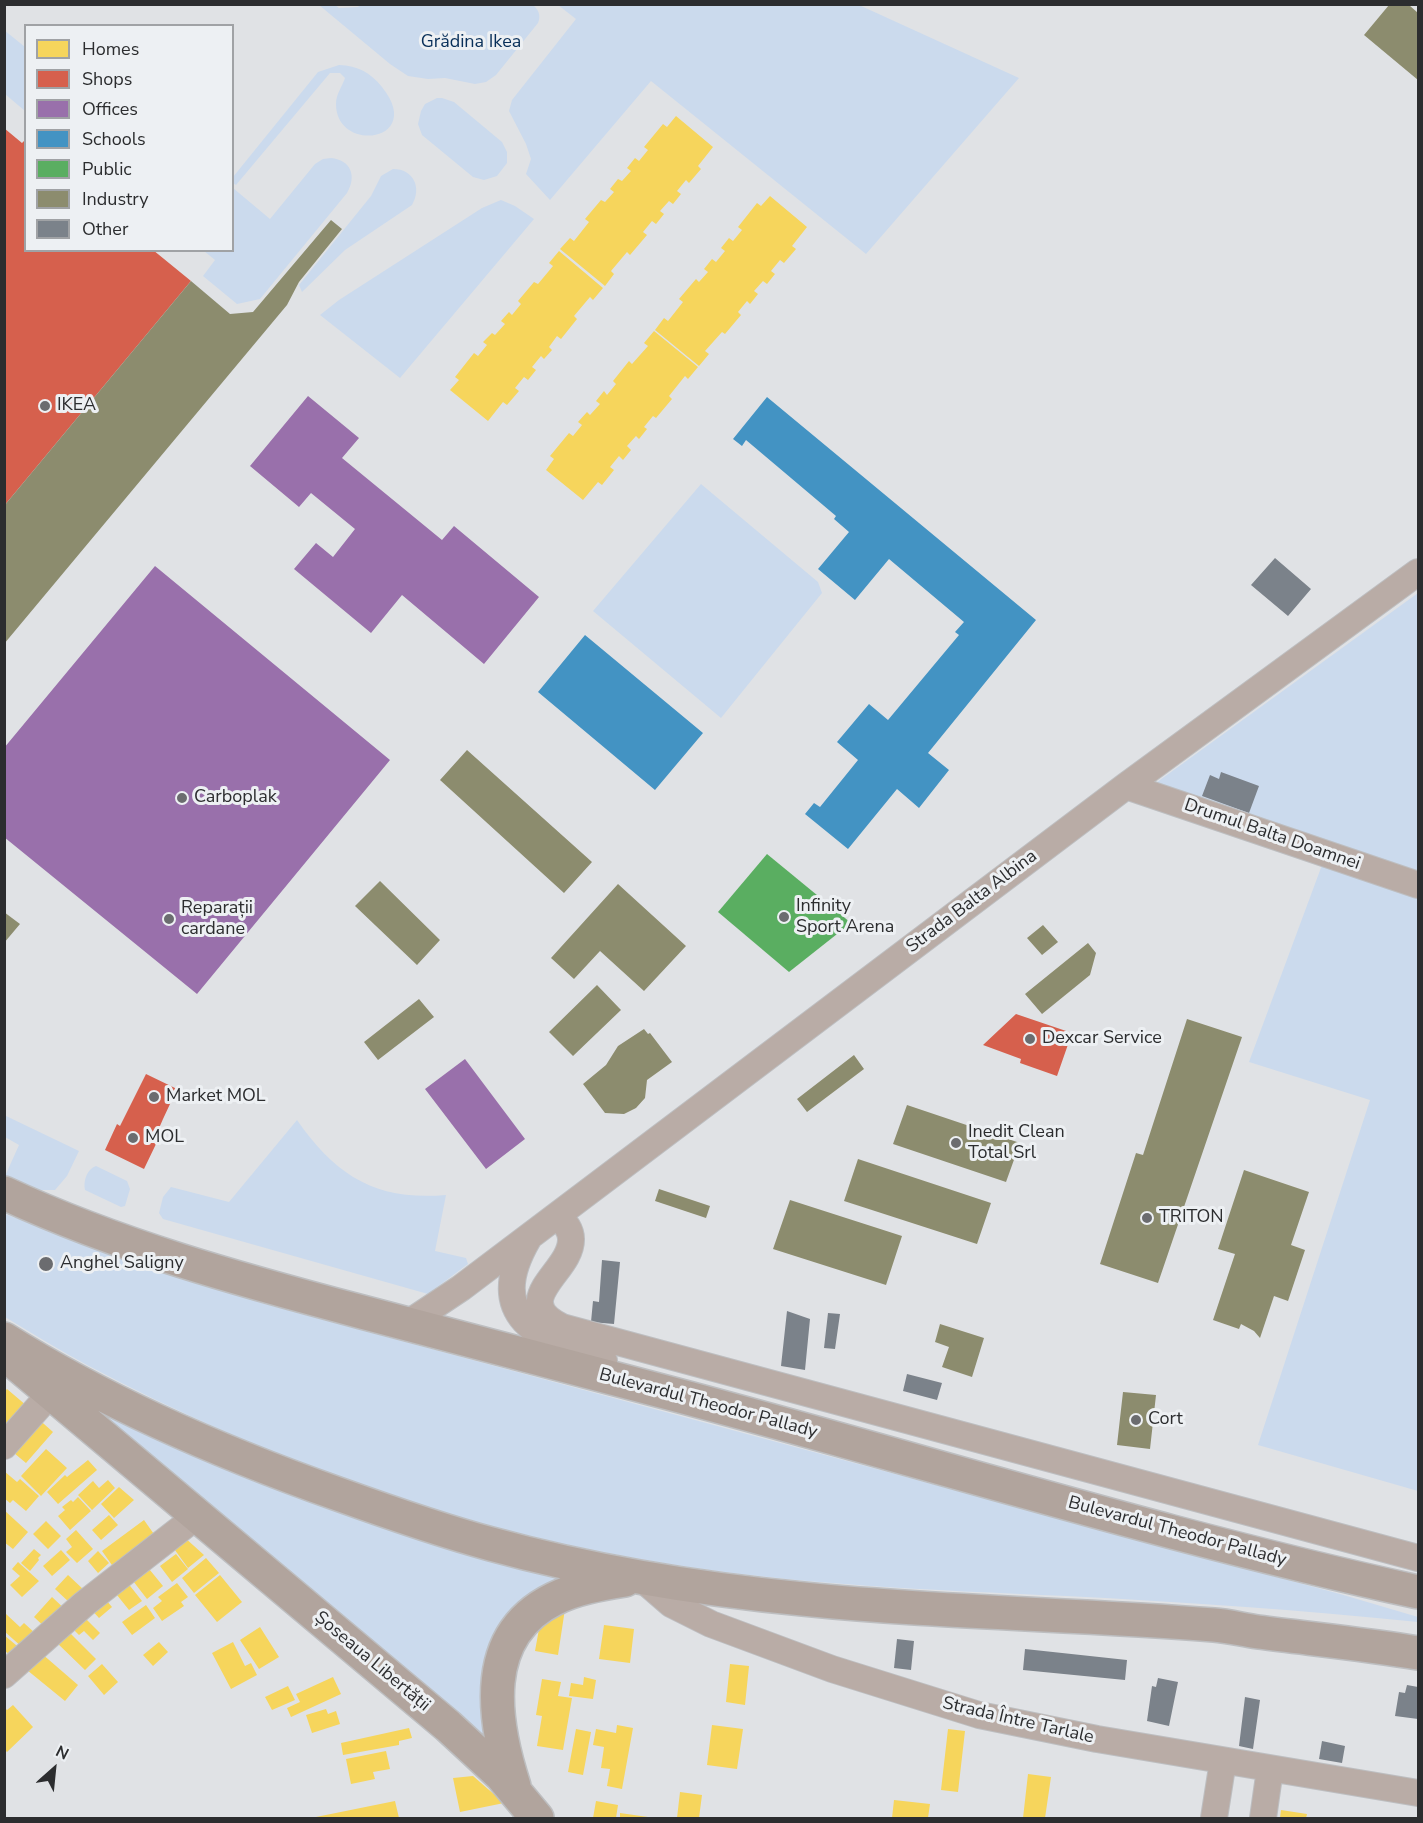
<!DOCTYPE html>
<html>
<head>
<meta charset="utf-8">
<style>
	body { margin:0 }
	#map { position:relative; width:1423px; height:1823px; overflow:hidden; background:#e0e2e5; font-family:"Nunito Sans",sans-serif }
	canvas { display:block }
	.frame { position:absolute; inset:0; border:6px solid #2c2d2f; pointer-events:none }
	.legend { position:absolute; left:24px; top:24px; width:210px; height:228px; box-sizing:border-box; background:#edf0f3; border:2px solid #a0a2a5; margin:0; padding:8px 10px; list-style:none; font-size:18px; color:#2c2d2f }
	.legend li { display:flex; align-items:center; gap:12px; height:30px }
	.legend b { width:30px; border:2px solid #a0a2a5 }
	.north { position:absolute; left:24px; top:1739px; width:60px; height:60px; -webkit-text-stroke:4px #edf0f3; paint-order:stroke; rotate:27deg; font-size:16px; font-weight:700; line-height:24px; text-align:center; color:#2c2d2f }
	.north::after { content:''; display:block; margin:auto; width:21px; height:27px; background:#2c2d2f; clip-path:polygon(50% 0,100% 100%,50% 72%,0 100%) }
</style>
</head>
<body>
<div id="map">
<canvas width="1423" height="1823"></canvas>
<div class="frame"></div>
<ul class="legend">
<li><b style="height:16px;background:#f6d55c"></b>Homes</li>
<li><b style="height:16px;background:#d6604d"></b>Shops</li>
<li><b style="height:16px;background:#9970ab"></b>Offices</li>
<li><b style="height:16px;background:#4393c3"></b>Schools</li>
<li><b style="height:16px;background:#5aae61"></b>Public</li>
<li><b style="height:16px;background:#8c8c6e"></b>Industry</li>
<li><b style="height:16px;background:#7b828a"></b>Other</li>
</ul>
<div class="north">N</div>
</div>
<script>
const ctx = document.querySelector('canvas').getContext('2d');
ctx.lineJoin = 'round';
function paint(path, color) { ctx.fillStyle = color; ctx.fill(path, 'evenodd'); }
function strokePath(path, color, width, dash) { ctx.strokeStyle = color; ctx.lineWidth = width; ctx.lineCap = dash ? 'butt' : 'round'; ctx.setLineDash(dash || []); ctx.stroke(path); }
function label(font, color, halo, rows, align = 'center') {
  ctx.font = font + ' "Nunito Sans",sans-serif'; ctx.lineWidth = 6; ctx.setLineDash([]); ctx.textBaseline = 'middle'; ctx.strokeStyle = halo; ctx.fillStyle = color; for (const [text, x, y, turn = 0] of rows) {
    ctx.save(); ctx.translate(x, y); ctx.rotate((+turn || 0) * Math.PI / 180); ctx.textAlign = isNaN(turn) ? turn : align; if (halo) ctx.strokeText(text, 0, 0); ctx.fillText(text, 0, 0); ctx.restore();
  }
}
const green = new Path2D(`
	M360,5H533C539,10 541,16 538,23L496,75L486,82L475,84L445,78L428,79L408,76L390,64L319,5H335L339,8L358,7Z
	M558,5H859L1019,78L866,254L651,81L550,200L526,174L531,159L526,144L509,111L512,100L576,19Z
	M4,30L25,47V111L5,94Z
	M339,65C358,66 370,72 382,87C426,142 336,154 336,104C336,94 342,87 345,78L340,73H330L236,185L233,183V177L318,72Z
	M437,98H442L454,102L502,142L507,152V163L497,176L484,180L473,177L422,135L418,124L421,111L425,104Z
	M331,158C351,160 357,176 347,193L260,299L237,304L203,276L215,260L204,251L232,250L233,188L270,219L315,164L323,159Z
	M393,169C414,169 422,188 412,205L345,250L302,292L299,285L371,196L381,176Z
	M501,200L515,206L534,219L400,378L320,315L339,300L482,208Z
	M701,484L818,582L822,593L721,718L593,611Z
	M1418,593V1491L1258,1445L1370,1100L1249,1062L1322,865L1131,801Z
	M4,1115L79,1151L67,1176L55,1190H32L5,1181V1174H6L19,1145L5,1137Z
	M297,1120C336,1176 376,1201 446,1195L435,1251L466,1258L468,1264L428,1294L163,1219L159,1213L163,1197L171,1187L229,1202Z
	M96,1166L127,1181L130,1189L125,1206L121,1207L85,1190C83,1181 87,1169 96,1166Z
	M5,1214L158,1271L265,1304L1340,1594L1418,1617V1622C1301,1610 1184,1602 1066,1596C931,1590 796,1585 663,1563C463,1531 266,1460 87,1365C59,1350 32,1333 5,1317Z
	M35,1370L565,1575L521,1610L491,1743Z`);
const homes = new Path2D(`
	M676,116L713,147L698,166L701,169L689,183L686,180L677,191L681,194L673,204L669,201L660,211L664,214L656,224L652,221L643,232L647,235L630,255L627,252L611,271L614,274L605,286L560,249L570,238L574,241L589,222L585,219L601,200L605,202L614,192L610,189L618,179L622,181L631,171L627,168L635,158L639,161L648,150L644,147L663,124L667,127Z
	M770,196L807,227L792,246L796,249L784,263L780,260L771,271L775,274L767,284L763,281L754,291L758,294L750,304L747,301L738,312L741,315L725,334L722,332L705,351L709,354L699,366L655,330L664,318L668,321L683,302L679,299L696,279L699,282L708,272L704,269L712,259L716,262L725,251L721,248L729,238L733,241L742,230L738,227L757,203L761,206Z
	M559,251L603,288L593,300L590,297L574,316L577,319L561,339L557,336L549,347L552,350L544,359L541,356L532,367L536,370L528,380L524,377L515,388L519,391L507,405L503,402L488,421L450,390L459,380L455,377L474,353L478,356L487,345L483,342L492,333L495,335L505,324L501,321L509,312L512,315L521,304L518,301L534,282L538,284L553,266L549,263Z
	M654,331L698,367L688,379L685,376L669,396L672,399L656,418L653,416L644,427L647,429L639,439L636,436L627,446L631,450L623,460L619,456L610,467L614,470L602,485L598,482L583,500L546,470L554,459L550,456L569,433L573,436L582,425L578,422L587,412L590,415L600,404L596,401L604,391L607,395L616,384L613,381L629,361L632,364L648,346L644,343Z
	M7,1389L27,1406L4,1433V1392Z
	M35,1416L53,1432L26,1463L8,1448Z
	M46,1449L67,1468L41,1496L21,1476Z
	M88,1460L97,1470L58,1504L47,1492L65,1475L67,1477Z
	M4,1471L17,1482L20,1479L39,1496L26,1511L13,1500L10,1503L4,1498Z
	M108,1480L115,1488L92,1510L78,1495L93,1481L99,1488Z
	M119,1487L134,1500L114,1518L101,1504Z
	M78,1497L91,1511L70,1530L58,1516L65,1510L62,1507L71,1500L73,1502Z
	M4,1510L28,1532L13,1549L4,1542Z
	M109,1515L118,1525L101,1540L92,1530Z
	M144,1520L156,1537L114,1568L102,1551Z
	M46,1521L61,1536L48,1549L33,1534Z
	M76,1530L93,1549L77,1563L66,1552L72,1547L66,1539Z
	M183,1536L204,1555L188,1568L172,1546Z
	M34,1549L41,1555L38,1558L39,1560L30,1571L21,1563Z
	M61,1550L70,1560L52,1576L43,1566Z
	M98,1551L109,1563L98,1573L88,1561Z
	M176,1554L188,1569L172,1582L160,1566Z
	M206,1558L219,1573L194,1593L182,1578Z
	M18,1562L39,1581L22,1597L10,1585L20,1576L12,1569Z
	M145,1564L163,1586L147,1599L130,1577Z
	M68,1575L84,1590L71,1604L55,1589Z
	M220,1575L242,1602L217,1622L195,1595Z
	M127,1582L142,1601L129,1610L117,1595L123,1591L120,1587Z
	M177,1583L188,1597L181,1602L184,1606L162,1621L153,1608L162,1601L158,1597Z
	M101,1594L112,1607L99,1618L88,1606Z
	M52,1597L68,1612L50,1632L34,1617Z
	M146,1605L155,1618L132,1635L122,1622Z
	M565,1609L558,1655L535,1651L541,1618Z
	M6,1614L20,1627L24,1623L36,1634L23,1648L4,1631Z
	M82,1615L100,1633L93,1640L84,1631L79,1635L70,1626Z
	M604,1625L634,1629L630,1663L599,1659Z
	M260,1627L279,1657L259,1669L240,1640Z
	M67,1630L96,1659L85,1670L55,1641Z
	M4,1635L22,1650L14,1659L4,1650Z
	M159,1642L168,1652L153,1666L143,1655Z
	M233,1642L245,1666L251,1663L257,1675L231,1689L212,1653Z
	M41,1653L78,1685L65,1701L27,1670Z
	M102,1664L118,1682L104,1695L88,1676Z
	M730,1664L749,1666L745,1705L726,1702Z
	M333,1677L341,1694L291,1717L287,1708L300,1702L296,1694Z
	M584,1677L596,1680L593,1699L569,1696L571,1683L583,1685Z
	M542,1679L561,1682L558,1696L572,1698L563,1750L537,1746L542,1716L536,1715Z
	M288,1686L295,1700L272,1710L265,1697Z
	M13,1705L33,1727L7,1752L4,1749V1707L7,1710Z
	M326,1709L328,1714L336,1711L340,1724L312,1733L306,1715Z
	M617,1725L633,1728L622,1789L607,1786L610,1769L601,1768L604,1747L593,1745L596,1729L616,1733Z
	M712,1725L743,1729L737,1769L707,1765Z
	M409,1728L412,1738L399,1741V1745L343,1755L341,1743Z
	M576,1729L591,1732L583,1775L568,1772Z
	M948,1729L965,1731L958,1792L941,1790Z
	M386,1751L390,1769L373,1772L375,1779L351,1784L346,1759Z
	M1028,1774L1051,1777L1045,1818H1023Z
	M473,1776L504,1803L460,1812L453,1778Z
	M680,1792L702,1795L699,1818H677Z
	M894,1800L930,1804L928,1818H892Z
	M395,1801L399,1818H317L316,1817Z
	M596,1801L618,1805L616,1818H593Z
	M1281,1810L1307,1814L1306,1818H1280Z
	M620,1813L648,1817V1818H620Z`);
const shops = new Path2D(`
	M4,128L22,143L26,139V250H153L191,281L4,506Z
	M1016,1014L1072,1033L1057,1076L1020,1063L1021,1059L983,1045Z
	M146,1074L177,1089L163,1119L153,1142L156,1144L144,1169L105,1150L117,1124L120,1126Z`);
const offices = new Path2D(`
	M308,396L359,438L342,458L442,540L454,526L539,597L484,664L402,595L371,633L294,569L316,543L333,557L355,529L311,493L299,507L250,466Z
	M155,566L390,760L197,994L4,837V748Z
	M465,1059L525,1139L486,1169L425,1089Z`);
const schools = new Path2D(`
	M767,397L1036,620L928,753L949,770L919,808L897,789L848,849L805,814L814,803L820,807L858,760L837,742L869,704L888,720L959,635L955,632L964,622L889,559L855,600L818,569L849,532L834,519L836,516L746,440L742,446L733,439Z
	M585,635L703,733L655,790L538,692Z`);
const public = new Path2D(`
	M767,854L851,923L789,972L718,912Z`);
const industry = new Path2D(`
	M1389,5H1409L1418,13V80L1364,35Z
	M331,220L342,229L299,282L287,305L4,644V506L191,281L230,314L253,312Z
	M467,750L592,862L564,893L440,780Z
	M380,881L440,940L417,965L355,906Z
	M618,884L686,946L644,991L600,951L574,979L551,958Z
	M4,912L20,924L4,943Z
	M1043,925L1058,942L1042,955L1027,938Z
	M1088,943L1096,953L1090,975L1042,1014L1025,994Z
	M597,985L621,1010L573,1056L549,1032Z
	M419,999L434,1017L378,1060L364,1042Z
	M1187,1019L1242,1037L1158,1283L1100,1264L1136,1153L1143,1155Z
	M644,1029L648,1034L650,1033L672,1062L647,1080L645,1098L636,1108L624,1114L605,1113L583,1084L606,1065L618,1046Z
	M854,1055L864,1069L807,1112L797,1099Z
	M907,1105L1020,1143L1006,1182L893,1144Z
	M858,1159L991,1203L977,1244L844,1201Z
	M1244,1170L1309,1192L1291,1245L1305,1250L1288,1301L1274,1296L1260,1338L1254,1331L1241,1324L1239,1329L1213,1320L1235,1254L1218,1249Z
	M659,1189L710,1206L706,1218L655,1201Z
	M790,1200L902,1236L886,1285L773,1249Z
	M940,1324L984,1338L972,1377L942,1367L949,1347L935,1342Z
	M1123,1392L1156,1395L1150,1449L1117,1445Z`);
const building = new Path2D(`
	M1275,558L1311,589L1288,616L1251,585Z
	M1221,772L1259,786L1249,813L1202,796L1210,775L1219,779Z
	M602,1260L620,1262L614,1324L591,1322L593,1301L599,1302Z
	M787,1311L810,1319L805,1370L781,1366Z
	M828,1313L840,1314L835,1349L824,1348Z
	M907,1374L942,1383L937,1400L903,1391Z
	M897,1639L914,1641L911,1670L894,1668Z
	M1025,1649L1127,1660L1125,1680L1023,1670Z
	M1158,1678L1178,1682L1169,1726L1147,1721L1152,1686L1156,1687Z
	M1407,1685L1418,1687V1719L1395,1716L1399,1692L1405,1693Z
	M1245,1697L1260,1700L1253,1749L1239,1746Z
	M1322,1741L1345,1746L1342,1763L1319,1759Z`);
const minor = new Path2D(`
	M1126,786L1418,885
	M558,1215C564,1222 571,1229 571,1239C572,1272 507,1299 562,1327L1418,1558
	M528,1239C483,1317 539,1340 604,1361
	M407,1324L461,1288L1126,786L1418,572
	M4,1446L51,1393
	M641,1578L671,1604L711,1624L832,1669L979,1715L1097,1739L1418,1793
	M4,1675L84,1604L197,1516
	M1214,1818L1223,1761
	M1263,1818L1270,1769`);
const major = new Path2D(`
	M4,1193C118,1246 241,1280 362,1312C464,1339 566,1366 669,1393C919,1459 1166,1537 1418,1592
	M4,1339C108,1404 222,1453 338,1494C388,1512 439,1530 491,1544C593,1572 698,1589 803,1599C940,1613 1077,1614 1214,1625C1229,1626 1243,1630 1258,1632C1312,1639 1365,1644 1418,1653
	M13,1361L448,1726L501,1775L537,1818
	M514,1786C493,1721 479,1636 554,1599C576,1588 601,1584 625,1580`);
const markers = [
	[45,406,6,"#6b6c6f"],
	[182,798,6,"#6b6c6f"],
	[784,917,6,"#6b6c6f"],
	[169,919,6,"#6b6c6f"],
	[1030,1039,6,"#6b6c6f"],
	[154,1097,6,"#6b6c6f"],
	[133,1138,6,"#6b6c6f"],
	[956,1143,6,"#6b6c6f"],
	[1147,1218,6,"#6b6c6f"],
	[46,1264,8,"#6b6c6f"],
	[1136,1420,6,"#6b6c6f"]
];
const parkNames = [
	["Grădina Ikea",471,43]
];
const poiNames = [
	["IKEA",57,406],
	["Carboplak",194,798],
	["Infinity",796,907],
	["Sport Arena",796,928],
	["Reparații",181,909],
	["cardane",181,930],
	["Dexcar Service",1042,1039],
	["Market MOL",166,1097],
	["Inedit Clean",968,1133],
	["Total Srl",968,1154],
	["MOL",145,1138],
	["TRITON",1159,1218],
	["Anghel Saligny",60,1264],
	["Cort",1148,1420]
];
const streetNames = [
	["Drumul Balta Doamnei",1272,835,19],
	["Strada Balta Albina",972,902,-37],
	["Bulevardul Theodor Pallady",708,1404,15],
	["Bulevardul Theodor Pallady",1177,1532,15],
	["Șoseaua Libertății",372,1662,40],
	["Strada Între Tarlale",1018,1721,13]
];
paint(green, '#cbdaed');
paint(homes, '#f6d55c');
paint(shops, '#d6604d');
paint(offices, '#9970ab');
paint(schools, '#4393c3');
paint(public, '#5aae61');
paint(industry, '#8c8c6e');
paint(building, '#7b828a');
strokePath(minor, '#bdbec0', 28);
strokePath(major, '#bdbec0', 36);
strokePath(minor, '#b9aca6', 26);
strokePath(major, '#b1a49d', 33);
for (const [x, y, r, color] of markers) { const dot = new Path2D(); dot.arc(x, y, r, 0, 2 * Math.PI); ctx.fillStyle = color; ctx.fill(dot); strokePath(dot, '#edf0f3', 2); }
label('18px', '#082f59', '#edf0f3', parkNames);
label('18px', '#2c2d2f', '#edf0f3', poiNames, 'left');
label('18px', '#2c2d2f', '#edf0f3', streetNames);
</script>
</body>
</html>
